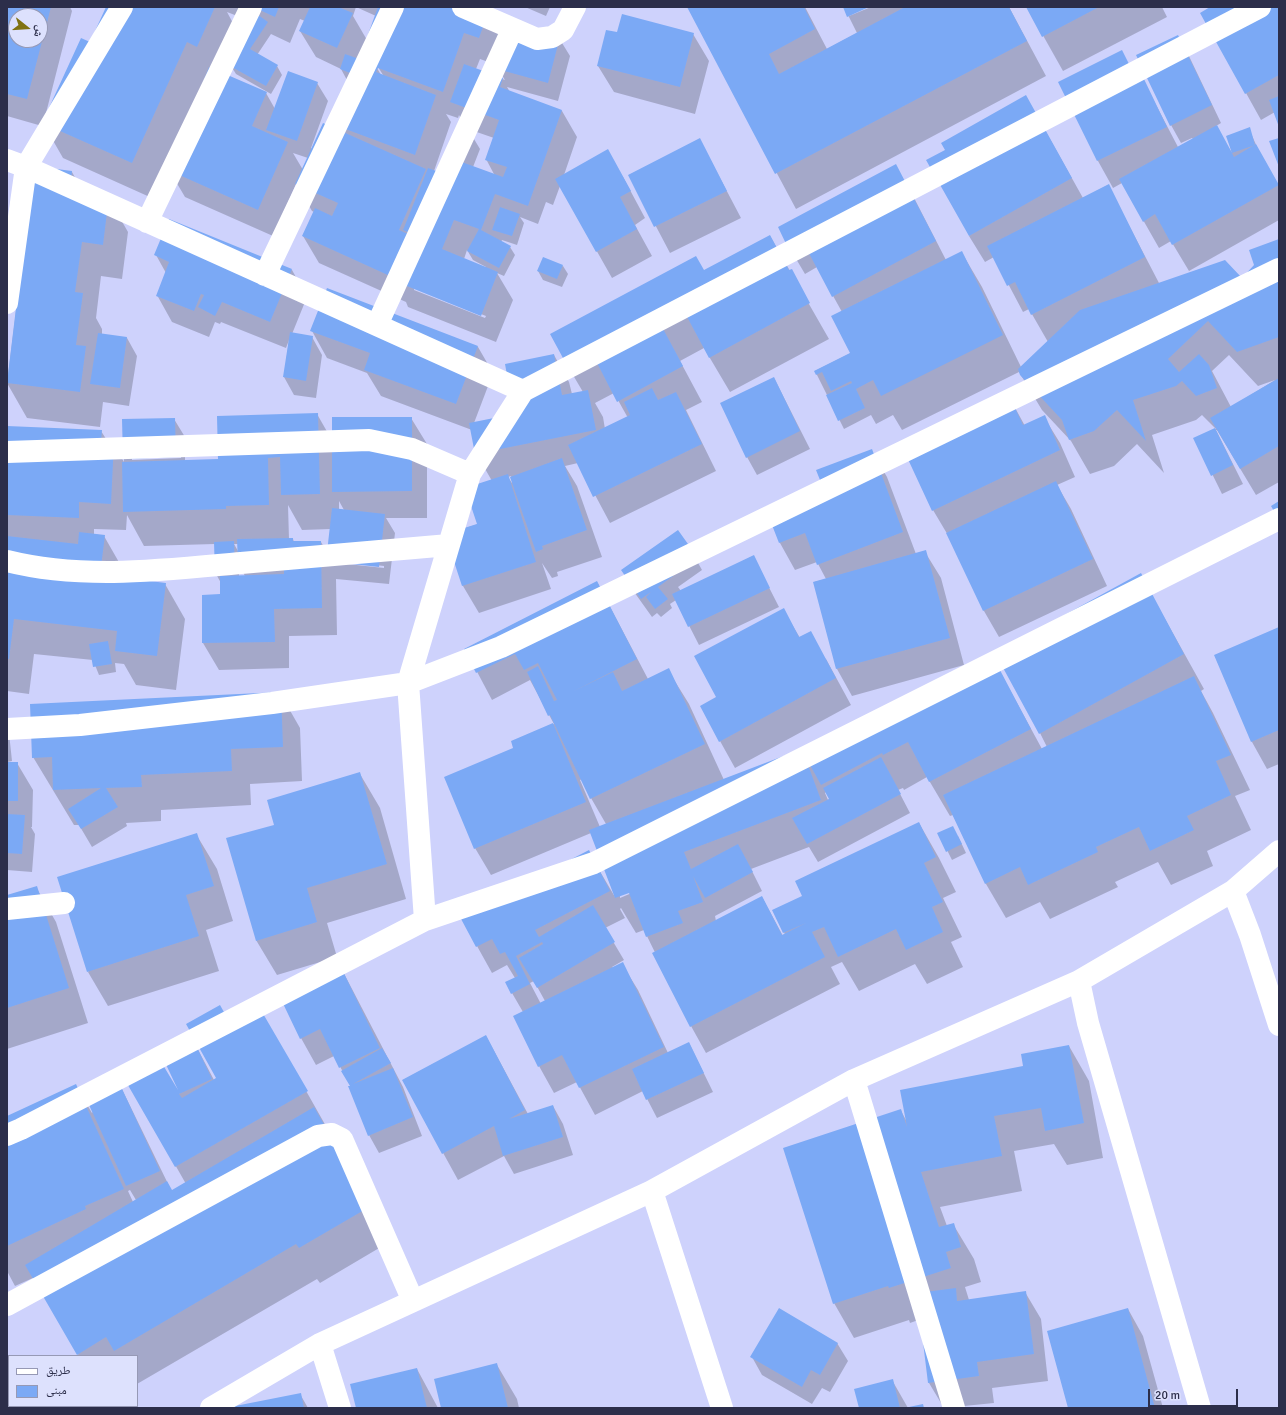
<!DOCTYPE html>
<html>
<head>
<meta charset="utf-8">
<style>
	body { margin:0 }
	#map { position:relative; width:1286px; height:1415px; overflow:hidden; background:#ced2fc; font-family:Signika,"Noto Naskh Arabic",sans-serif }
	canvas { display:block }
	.frame { position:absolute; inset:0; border:8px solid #2c2e4a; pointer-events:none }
	.legend { position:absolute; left:8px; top:1355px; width:130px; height:52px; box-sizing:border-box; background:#dde1fd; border:1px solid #9699b5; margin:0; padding:5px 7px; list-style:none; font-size:12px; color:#2c2e4a }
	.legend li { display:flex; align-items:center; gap:8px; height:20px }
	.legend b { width:20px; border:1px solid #9699b5 }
	.north { position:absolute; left:8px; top:8px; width:40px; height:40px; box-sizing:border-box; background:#dde1fd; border:1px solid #9699b5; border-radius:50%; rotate:107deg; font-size:11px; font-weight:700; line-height:16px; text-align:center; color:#2c2e4a }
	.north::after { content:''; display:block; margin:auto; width:14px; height:18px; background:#807212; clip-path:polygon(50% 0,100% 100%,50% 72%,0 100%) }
	.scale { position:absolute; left:1148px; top:1389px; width:90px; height:18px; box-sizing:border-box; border:2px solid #2c2e4a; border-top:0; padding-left:5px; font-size:12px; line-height:14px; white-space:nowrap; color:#2c2e4a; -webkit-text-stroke:3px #dde1fd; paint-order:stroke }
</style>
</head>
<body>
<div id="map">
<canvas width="1286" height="1415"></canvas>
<div class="frame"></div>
<ul class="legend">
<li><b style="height:5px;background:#fff"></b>طريق</li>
<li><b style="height:11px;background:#7ba9f5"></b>مبنى</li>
</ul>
<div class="north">ش</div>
<div class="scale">20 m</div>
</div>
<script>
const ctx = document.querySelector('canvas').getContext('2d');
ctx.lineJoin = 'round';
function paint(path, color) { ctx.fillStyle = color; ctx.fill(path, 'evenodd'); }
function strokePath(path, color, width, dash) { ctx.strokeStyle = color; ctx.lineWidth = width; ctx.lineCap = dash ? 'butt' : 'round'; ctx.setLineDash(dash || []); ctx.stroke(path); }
const shadow = new Path2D(`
	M7,7H70L72,11L45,117L90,43L107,7H492L506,31L494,64L480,59L476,69L505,80L498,69L559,38L570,56L558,101L507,87L510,92L562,111L577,137L564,175L623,177L645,218L635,225L652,256L612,278L560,186L553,205L546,202L538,224L520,217L524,223L517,245L502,240L501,242L510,247L515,255L504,276L497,273L513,300L496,342L408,307L406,302L319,263L303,236L314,212L312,211L296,184L273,236L185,197L169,170L152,198L63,158L43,123L42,126L7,116ZM356,7L376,16L367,40L353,16ZM227,12L240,17L234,25ZM16,16H40V40H16ZM300,19L305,21L300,31L316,57L341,69L348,82L337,130L312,149L311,148L328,101L317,83L275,109L266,93L221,73L231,66L236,74L271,94L282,75L277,66L257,55L271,34L290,43ZM378,67L383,75H381L377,68ZM446,114L458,118L459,115L468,131L440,173L434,171L451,122ZM468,129L494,138L486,159L495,176L473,167L480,149ZM293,153L308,158L303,170ZM467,250L473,260L486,267L485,268L464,259ZM414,288L486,316L485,318L414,290Z
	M525,7H550L546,16Z
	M688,7H805L827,49L857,33L844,7H866L849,14V16L871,7H1009L1046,76L796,209Z
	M1027,7H1162L1167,17L1063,71Z
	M1212,7H1279V124L1275,112L1261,120L1246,93Z
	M617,33L693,34L709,61L695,114L614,92L598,66Z
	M1188,54L1221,123L1216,126L1232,153L1227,136L1249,129L1258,149L1279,186V220L1189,271L1171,241L1159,248L1122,183L1113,188L1098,161L1059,82L1137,78L1143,80L1178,147L1193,139L1192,138L1181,143L1171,125Z
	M1041,123L1083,198L1108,185L1159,283L1242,279L1279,240V482L1256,495L1217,430H1216L1243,484L1222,494L1195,439L1216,429L1202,415L1196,420L1152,435L1164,473L1137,444L1114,466L1090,474L1071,441L1042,410L1019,372L902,430L893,415L876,424L871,415L844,429L815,371L851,353L842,312L817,267L805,274L789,247L911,192L946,260L962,253L982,287L1021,367L1048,342L1029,309L1023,312L994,257L985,262L969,236ZM1229,355L1258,386L1275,380L1231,407L1212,371Z
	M700,140L741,218L670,253L629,175Z
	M34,167L72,172L84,194L108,197L128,232L122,279L101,276L96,318L102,329V335L127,338L137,356L129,406L103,402L100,427L27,418L7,383Z
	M770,236L829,339L730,392L704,348L680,361L702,402L686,410L716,471L610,523L578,463L565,466L577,486L602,557L557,572L558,576L552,578L542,563L551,589L479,613L463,586L447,534L478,524L492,481L476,453L472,430L381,396L367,373L327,358L312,331L478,347L493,373L474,423L516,415L554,355L569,382L572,394L583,392L570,370L704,271ZM614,393L628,418L605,429L603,417L595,403ZM511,476L513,483H512L508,477Z
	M156,255L292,270L307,297L292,334L312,337L322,355L316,398L294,395L284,377L289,340L286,348L221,322L220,324L215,322L209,337L172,322L157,295L166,273Z
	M563,266L568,274L562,287L543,280L538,271Z
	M774,378L810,449L757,475L747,457Z
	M1007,393L1025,426L1044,417L1060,443L1075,477L1057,485L1071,509L1107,586L999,637L984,611L949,537L933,510Z
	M317,414L333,442L411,418L427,444V518H386L395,533L389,584L336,579L337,635L289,636V668L219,670L203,643L221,595V583L216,574L215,544L144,546L127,515L126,530L94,529V534L104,536L124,571L123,579L165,584L185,619L176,690L136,685L124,664L115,663L116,672L99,675L93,660L34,654L29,694L7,691V427L101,431L108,442L113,443L124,462L123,420L174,419L185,437V461L219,460ZM181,456V458L132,460V458ZM339,501L344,510L339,509ZM288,505L302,530L331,529L328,554L321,542H294L293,539H289ZM234,544H238V551ZM338,561L384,566V568L338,563ZM239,565L245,576H239Z
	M871,450L887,477L916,554L925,552L941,578L964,665L852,696L837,669L814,582L826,579L817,562L795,570L780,543L767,507L823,486Z
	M692,552L702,570L678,587L681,591L753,556L779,607L699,645L676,600L670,604L672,608L661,617L657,613L652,617L632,589Z
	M1140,574L1204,689L1201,691L1213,713L1250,790L1235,796L1251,830L1207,851L1213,866L1171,885L1158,862L1115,882L1118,887L1050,919L1040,902L1006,918L986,884L953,815L950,816L927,777L904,790L903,788L898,790L910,813L818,862L809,847L751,869L762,891L715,916L716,921L762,897L783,936L785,935L784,932L803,896L919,823L939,858L956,892L943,898L962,937L951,942L963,967L927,984L915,964L859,991L842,962L831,967L840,984L706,1053L691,1026L644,930L636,933L621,908L620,909L625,918L605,928L624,960L612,967L613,968L622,964L638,990L668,1053L689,1043L713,1092L657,1118L643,1091L595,1115L577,1082L554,1093L539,1066L523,1012L512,993L515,978L507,965L492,973L477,946L588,851L615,897L591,833L491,875L475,848L515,749L512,742L554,724L530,680L492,700L465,649L597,582L648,679L668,670L689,704L724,780L802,750L991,655L1042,749L1047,747L1040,733ZM582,779L591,798L606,824L600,827L580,780ZM826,792L830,799L828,800L825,793ZM634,891V892L620,898V895ZM534,981L545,1001L541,1004L530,983Z
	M783,609L800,638L826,659L851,705L735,768L720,741L717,697Z
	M1279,628V764L1267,769L1252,742L1215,656Z
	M280,693L300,728L302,781L250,784L251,805L161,810V821L126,823L127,826L92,847L79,825H74L33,757Z
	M7,729L9,733L12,761L7,762Z
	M7,763H17L33,790L32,827H31L35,834L32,872L7,870Z
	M360,774L380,808L406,899L327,923L337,957L277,975L256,940L275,825Z
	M196,834L217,869L233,921L206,930L219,971L108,1006L88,972Z
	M939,834L958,836L966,853L952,860Z
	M36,887L56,922L88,1023L7,1049V896Z
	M338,962L403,1087L422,1136L379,1153L369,1135L351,1086L334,1056L316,1065L301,1038Z
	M258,1006L391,1241L320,1283L317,1279L137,1384V1356H79L33,1278L15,1286L7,1271V1117L76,1086L92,1113L117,1079L172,1192L186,1184L127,1080L179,1094L194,1042L214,1080L218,1078L229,1022ZM130,1190L136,1200L133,1202L128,1191Z
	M486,1036L528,1114L553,1106L563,1124L573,1155L514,1174L504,1156L458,1180L403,1080Z
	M1069,1046L1089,1081L1103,1158L1067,1165L1054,1144L1014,1151L1022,1191L940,1207L947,1226L953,1224L974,1259L981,1282L965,1287L969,1300L1025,1292L1041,1319L1048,1381L992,1388L994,1403L944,1408L929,1383L921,1319L910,1323L909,1320L854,1338L834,1303L901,1111L906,1120Z
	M1128,1309L1143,1336L1163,1408H1069Z
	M837,1343L848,1361L830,1392L822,1388L812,1404L762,1375L752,1357Z
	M497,1365L517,1399L519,1408H442Z
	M417,1369L438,1408H357Z
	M892,1380L908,1408H860Z
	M300,1394L308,1408H231Z`);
const building = new Path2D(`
	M7,7H51L27,99L7,94ZM16,16H40V40H16Z
	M106,7H215L197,47L187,42L132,163L42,123L81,38L90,42Z
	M247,7L268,22L250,49L278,65L266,86L230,66Z
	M253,7H279L275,17Z
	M310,7H338L353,13L337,48L299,31Z
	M378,7H490L479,38L464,33L443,92L378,68L376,72L436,95L415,155L332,124L350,73L340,69L345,54L359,59Z
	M687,7H804L815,29L769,54L779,74L905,7H1009L1027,41L775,174Z
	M843,7H869L847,17Z
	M1026,7H1099L1042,37Z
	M1210,7H1279V75L1245,94L1200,13Z
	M622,14L694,33L680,87L597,66L606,30L617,32Z
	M510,24L560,37L548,83L497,69Z
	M1178,35L1212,105L1170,126L1136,55Z
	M1122,50L1138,82L1144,79L1167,127L1097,161L1058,82Z
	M464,64L503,78L500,87L562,110L528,206L495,194L481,230L511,246L499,268L467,251L479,229L454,220L442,249L498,272L481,316L392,280L410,233L403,230L428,168L439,172L459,161L503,177L507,167L485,160L499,120L450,102Z
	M209,67L267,92L252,126L288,142L258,210L168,170Z
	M288,71L318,82L297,141L266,130Z
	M1026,95L1072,178L969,236L926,160L945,150L941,143Z
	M1279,96V127L1269,100Z
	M323,123L426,169L399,230L408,234L390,276L302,236L315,208L332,216L338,203L295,184Z
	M1217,125L1232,153L1226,136L1250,127L1255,145L1232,153L1234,157L1256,144L1279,185L1172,245L1155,214L1143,222L1119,179Z
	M700,138L727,191L654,227L628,175Z
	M1279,138V167L1269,141Z
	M608,149L631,191L620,197L637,229L596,252L555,179Z
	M896,164L936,241L832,297L802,240L788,248L778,227Z
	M33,166L72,171L70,191L109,196L103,245L82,242L75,292L83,293L76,345L86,346L80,392L7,383Z
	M1109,184L1145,257L1031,315L1015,282L1007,286L987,246Z
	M500,207L520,214L512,236L492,230Z
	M169,219L292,269L270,322L222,302L215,316L198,307L204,295L201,294L194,311L156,296L169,262L154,255Z
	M770,235L789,270L792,269L810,303L709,358L685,313L661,325L683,366L617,402L594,357L570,371L550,334L696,256L704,270Z
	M1279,239V337L1237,352L1208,321L1168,359L1179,372L1199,354L1209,365L1217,388L1196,396L1182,381L1176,386L1133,400L1146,441L1117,410L1094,431L1069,440L1062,420L1020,375L1018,369L1080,310L1225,260L1242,278L1254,265L1249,250Z
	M962,251L1003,335L881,396L873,380L856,389L865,408L838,421L826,395L852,383L851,381L831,391L822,372L816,375L814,371L850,353L831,316Z
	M543,257L563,265L557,279L537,271Z
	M327,288L478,346L456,404L364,370L370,353L310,331Z
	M290,332L313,336L306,381L283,377Z
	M98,333L127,337L120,388L90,384Z
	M554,354L562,395L588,390L596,430L475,454L469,423L514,414L505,364Z
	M774,377L800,431L746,458L720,403Z
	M1279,378V446L1240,469L1210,418Z
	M652,388L658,400L676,392L702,444L593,497L568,445L630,415L624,402Z
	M1007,391L1023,425L1045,415L1060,450L932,511L900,442Z
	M318,413L320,494L281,495L280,457L268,458L269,505L226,506V509L123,512L122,462L218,459L217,416Z
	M332,417H412V491L332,492Z
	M175,418L176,457L123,459L122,419Z
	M7,426L102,430L101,441L114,442L111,504L79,502V518L7,515Z
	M1215,428L1233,465L1211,476L1193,438Z
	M872,449L903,532L817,565L805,533L779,543L765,507L822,485L816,470Z
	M562,458L587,530L542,546L543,549L536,552L510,477Z
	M508,474L536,562L462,586L445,534L477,524L465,488Z
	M1056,481L1093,559L983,611L946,533Z
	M1279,501V520L1271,506Z
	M332,508L385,514L379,567L326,561Z
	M678,530L693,551L668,569L673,576L658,587L668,599L655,609L646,597L651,592L641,599L621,570Z
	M79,532L105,535L100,575L166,583L157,656L115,651L117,631L14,619L9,659H7V536L78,544Z
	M293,538V541H321L322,608L274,609L275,642L202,643V595L220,594V576L284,574V564L238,565L237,539Z
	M234,541L235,574H215L214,542Z
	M926,550L950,638L836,669L813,582Z
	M754,555L770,588L688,627L672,594Z
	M1141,573L1184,654L1039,734L995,653Z
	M597,581L637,659L574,691L613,672L622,691L669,668L705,744L590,799L550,715L548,716L527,672L538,666L554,701L557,700L538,663L524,670L515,654L476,673L464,649Z
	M784,608L799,637L811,631L836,678L719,742L700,706L716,697L694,656Z
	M1279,627V730L1251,742L1214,655Z
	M108,641L112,664L93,667L89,644Z
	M991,653L1031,729L929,782L908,742L883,755L882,753L821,785L804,754L821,800L684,852L691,869L738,844L753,872L705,898L693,876L703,902L678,911L683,923L646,937L629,893L615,898L589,830L802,749Z
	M1194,676L1231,755L1216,761L1231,795L1187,816L1194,830L1150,851L1139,827L1096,847L1098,852L1028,885L1020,867L985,884L943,795Z
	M281,692L283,747L231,749L232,771L141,775L142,787L106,788L118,807L81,829L68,809L101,788L53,790L52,757L32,758L30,704Z
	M553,723L586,802L474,849L444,777L513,748L511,741Z
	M881,757L901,794L807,844L792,818L829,799L823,788Z
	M7,762H18V801H7Z
	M360,772L387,864L307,888L317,922L256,941L226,838L274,825L267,800Z
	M7,814L25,815L22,854L7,853Z
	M919,822L936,857L924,863L943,902L932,907L943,932L906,950L896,929L838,957L824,927L812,932L825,957L690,1027L652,953L762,896L782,935L806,923L783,933L772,910L802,896L795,881Z
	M953,826L962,844L946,852L937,833Z
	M197,833L214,886L186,895L199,936L87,972L57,877Z
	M589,850L610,891L535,930L539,937L593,905L615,942L537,988L519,958L543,944L542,942L516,956L530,984L511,994L505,982L518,976L505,952L500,954L492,939L476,947L460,917Z
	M37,886L69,988L7,1008V895Z
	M338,961L380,1048L339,1068L320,1029L300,1039L277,991Z
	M623,962L664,1047L579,1088L562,1055L538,1067L513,1016Z
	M220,1005L229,1021L258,1005L308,1091L175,1167L125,1080L160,1060L178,1090L162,1056L194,1041L212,1079L179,1094L182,1098L216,1078L186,1024Z
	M486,1035L525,1110L509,1119L553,1105L563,1137L503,1156L494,1126L442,1154L402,1080Z
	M689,1042L704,1073L646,1100L632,1069Z
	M1069,1045L1084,1123L1045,1131L1041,1108L994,1116L1002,1156L921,1172L939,1227L954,1223L961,1247L946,1252L951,1268L889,1288L888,1286L833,1304L783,1148L901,1109L907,1127L900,1090L1023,1066L1021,1054Z
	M382,1048L391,1063L353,1084L393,1068L413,1117L368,1136L348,1086H350L341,1071Z
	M117,1078L160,1171L126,1186L84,1094Z
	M76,1084L124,1189L85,1206L86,1209L7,1246V1116Z
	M314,1107L371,1206L299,1248L296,1244L114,1351L106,1337L77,1355L25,1265L167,1181L172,1190Z
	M956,1288L957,1301L1026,1291L1034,1354L977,1362L979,1376L928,1383L917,1293Z
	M779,1308L838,1343L820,1375L811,1370L802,1387L750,1357Z
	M1128,1308L1155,1408H1068L1047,1331Z
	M497,1363L508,1408H441L434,1379Z
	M417,1368L427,1408H356L350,1384Z
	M893,1379L900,1408H859L854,1389Z
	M301,1393L304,1408H230V1407Z
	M923,1404L924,1408H909V1407Z`);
const street = new Path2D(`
	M463,7L537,39L552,37L563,30L575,7
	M7,160L26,167L523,391
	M147,222L251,7
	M265,275L393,7
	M7,303L26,167L122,7
	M377,325L512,30
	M7,452L369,440L412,449L470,474
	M7,561C83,580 164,570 241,563C311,557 380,551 449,545
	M7,729L80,725L272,703L408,683L501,647L1279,269
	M1233,891L1250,935L1279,1025
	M7,909L64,903
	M425,920L408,683L470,474L523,391L1260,7
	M1079,981L1088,1023L1200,1408
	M854,1080L954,1408
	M7,1135L21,1129L425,920L594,863L1279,519
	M652,1191L722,1408
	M7,1305L318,1136L332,1134L342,1139L413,1301
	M320,1344L340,1408
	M211,1408L320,1344L652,1191L854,1080L1079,981L1233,891L1279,851`);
paint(shadow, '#0003');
paint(building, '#7ba9f5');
strokePath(street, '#fff', 22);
</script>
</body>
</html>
